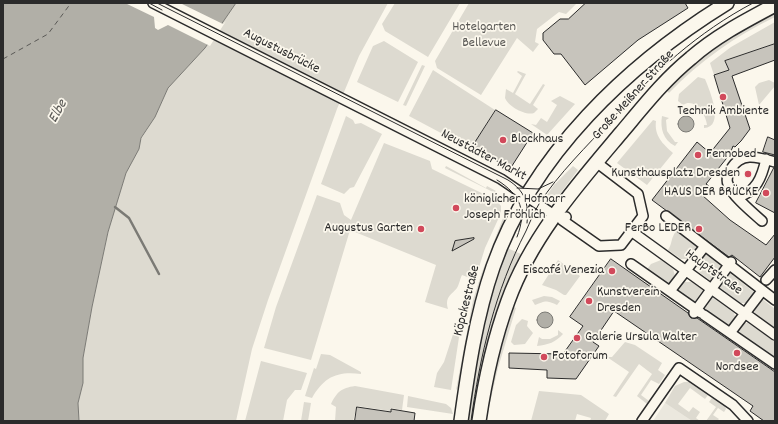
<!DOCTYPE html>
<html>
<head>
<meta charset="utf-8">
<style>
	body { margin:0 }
	#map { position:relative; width:778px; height:424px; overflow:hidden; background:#fbf7ec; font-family:Dekko,sans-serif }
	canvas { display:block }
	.frame { position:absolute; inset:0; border:4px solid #2b2b2b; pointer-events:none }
</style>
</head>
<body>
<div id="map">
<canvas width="778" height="424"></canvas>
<div class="frame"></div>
</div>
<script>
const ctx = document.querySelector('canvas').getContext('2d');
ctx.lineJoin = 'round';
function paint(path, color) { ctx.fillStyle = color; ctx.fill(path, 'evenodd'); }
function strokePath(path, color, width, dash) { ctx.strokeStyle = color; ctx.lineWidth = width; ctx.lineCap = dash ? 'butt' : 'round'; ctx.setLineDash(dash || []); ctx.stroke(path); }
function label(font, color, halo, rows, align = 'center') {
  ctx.font = font + ' Dekko,sans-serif'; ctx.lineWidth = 3.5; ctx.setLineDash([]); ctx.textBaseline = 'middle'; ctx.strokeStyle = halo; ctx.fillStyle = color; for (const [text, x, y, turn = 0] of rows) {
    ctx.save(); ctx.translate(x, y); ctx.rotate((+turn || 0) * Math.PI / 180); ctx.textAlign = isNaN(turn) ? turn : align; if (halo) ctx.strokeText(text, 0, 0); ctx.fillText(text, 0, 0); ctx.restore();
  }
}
const built = new Path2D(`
	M665,403L692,421H653Z`);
const green = new Path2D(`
	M236,3H388L359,56L337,109L268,300L252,349L236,421H79L78,403L83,383V358L92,307L108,232L126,173L139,149L141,139L155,117L168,88L205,48Z
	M395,3H460L428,57L385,31L382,24Z
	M469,3H577L566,14L559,12L537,29L535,42L539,44L533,52L517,38L481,95L437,68L435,61Z
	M775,12V17C735,36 700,61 669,93L666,90L682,74L719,44Z
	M775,22V44L726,61L729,70L714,75L710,63L731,47Z
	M384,41L418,62L398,102L357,82L373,46Z
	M422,65L425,66L406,106L403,105Z
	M433,70L495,110L471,149L409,116Z
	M518,71L526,74L515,94L530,104L543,84L545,85L533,105L538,109L534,113C525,116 508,106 505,98L506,89L513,93L522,76L517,72Z
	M698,77L705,79C710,91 725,127 704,128V125H707C706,114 694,97 683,105L678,101L679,94Z
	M769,80L775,83V86L759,105L755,87L759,83Z
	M560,96L575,104L547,135L531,124L536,125L541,118L547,122L557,105L551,101Z
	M346,116L353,120L355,124L361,123L382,134L354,187L350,188L344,194L321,184Z
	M662,116L669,118L666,120L667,131L675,142H678L675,146C663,140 660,128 662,116Z
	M653,120L656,121C654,136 663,144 673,153L647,185L617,163Z
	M384,143L430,161L432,169L496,200L501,206V213L485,248L468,303L464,302L470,278L462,275C460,279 459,285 457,288C450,296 445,297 448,309L425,302L436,265L350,230L311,360L264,348L276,307L317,195L340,203L344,215L351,220Z
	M446,166L486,188L487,186L496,191L495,193L445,168Z
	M573,166L578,170L557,198H545L554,185Z
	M505,213L508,214L484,273L476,300L460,386L456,390L473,300L482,272Z
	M676,231L699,249L691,259H681L668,250C673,242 670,240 676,231Z
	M507,248L521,254C493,307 483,363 473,421H465C475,361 486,305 507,248Z
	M703,252L722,267L711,281L699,272L696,262Z
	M558,260L580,276L566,295H564L556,290L542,285Z
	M661,260L673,269L676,279L669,288L645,272L651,264Z
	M730,273L755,293L748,303H741L719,287Z
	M682,282H691L703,290L693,304L674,291Z
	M544,296L552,297L560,301L557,305C545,300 546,301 535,305L532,300Z
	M712,297L734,313L736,319L729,329L702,311Z
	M761,298L775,309V329L755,314L754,309Z
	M514,307L516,308L498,368L487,416L485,415L495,368Z
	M522,319L528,321L527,326L533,333L525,344L514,345L511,342L516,325Z
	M457,322L461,324L451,390L434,387L437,373L444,362Z
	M741,323H748L775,342V360L734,332Z
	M558,330L563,334C556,342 548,345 537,346L539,337L542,339H550L558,335Z
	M625,342L635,345L662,363L658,370L665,375L659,384L651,380L641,395L649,401L647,404L637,396L652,374L639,364L616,397L613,396L629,372L607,357H612Z
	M321,354L330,355L361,372V374C337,371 324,377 312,398L305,396L314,368L316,369Z
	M261,361L307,373L301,390H295L287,400L283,421H245Z
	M684,382H690L708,395L705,399L690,388L678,404L689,412L693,407L700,412L696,418L700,421H692L665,403L675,386Z
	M355,386L404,395L402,410L391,408L390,411L357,406L353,421H335L336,407L331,404C337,392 341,388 355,386Z
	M539,391L581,395L609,414L605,421H590L591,418L577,414L575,421H531Z
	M408,396L446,404L451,408L453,414L407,407Z
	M712,398L725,406L726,409L724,412L718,408L713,415L719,419L717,421H706L716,407L709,402Z
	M304,402L311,403L308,421H301Z`);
const water = new Path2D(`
	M3,3H236L205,48L168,88L155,117L141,138L139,149L126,173L108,232L92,307L83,358V383L78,403L79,421H3Z
	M678 124a8 8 0 1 1 16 0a8 8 0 1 1-16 0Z
	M537 320a8 8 0 1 1 16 0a8 8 0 1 1-16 0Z`);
const pier = new Path2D(`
	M125,3H180L223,24L226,21L210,46L168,25L158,30L155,28L154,17Z`);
const stream = new Path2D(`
	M115,207L129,218L159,274`);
const ferry = new Path2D(`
	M3,59L48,34L71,3`);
const building = new Path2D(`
	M586,3H685L688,8L638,40L585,85L561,54H554L543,40V33L560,19H568Z
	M775,44V60L732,76L750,129L741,141L735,147L733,146L730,154L706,184L709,186L702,195L730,220L766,245L775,234V257L760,277L732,255L729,257L652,200L697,142L710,153L730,128L714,75L729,70L725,61Z
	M496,110L533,133L510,169L474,147V144Z
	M768,137L775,140V155L763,152Z
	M774,168H775V213L756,203Z
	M474,238V239L452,251L455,241Z
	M611,259L688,313L691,318H697L775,372V421H764L750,411L753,406L614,311L593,342L599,346L576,379L547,378V370L509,368V353L563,354L583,326L570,317Z
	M357,407L391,412V409L415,413L414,421H355Z`);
const street = new Path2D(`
	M153,3L501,179L554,215
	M737,197C756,193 762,177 766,159
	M666,216L775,300
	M566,217L562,220L599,246L621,245L643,216L638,194L596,162
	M762,221C752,212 732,196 728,184C726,180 728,173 731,169C741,151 758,157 775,162
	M631,231L775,335
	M631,264L701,313
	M766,280L775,270
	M670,291L705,246
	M694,313L731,262
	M704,315L775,364
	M730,333L762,291
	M642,421L679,368L733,405L748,421`);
const primary = new Path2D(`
	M461,421C468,370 476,316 493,267C532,155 628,64 727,3
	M479,421C485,380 494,339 508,301C531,237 578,184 621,133C643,107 664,80 691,58C716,36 745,21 775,5`);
const tram = new Path2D(`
	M149,3L162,10
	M157,3L508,180C525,191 529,203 527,223
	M497,180C521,195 527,211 517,237
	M517,188L538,189L553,182
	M471,421C480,355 495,291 526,231C530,222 534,212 539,204C559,173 587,146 612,119C653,73 698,32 753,3`);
const markers = [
	[723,97,4,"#d1495b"],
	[503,140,4,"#d1495b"],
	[698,155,4,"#d1495b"],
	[748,174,4,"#d1495b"],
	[766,193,4,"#d1495b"],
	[456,208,4,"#d1495b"],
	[421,229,4,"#d1495b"],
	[699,229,4,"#d1495b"],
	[612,271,4,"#d1495b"],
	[589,301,4,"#d1495b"],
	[577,338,4,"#d1495b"],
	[737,353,4,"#d1495b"],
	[544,357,4,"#d1495b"]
];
const parkNames = [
	["Hotelgarten",484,28],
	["Bellevue",484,44]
];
const streetNames = [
	["Augustusbrücke",281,52,27],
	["Große Meißner Straße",634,96,-48],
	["Neustädter Markt",483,156,28],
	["Hauptstraße",713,273,36],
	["Köpckestraße",468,301,-76]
];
const poiNames = [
	["Technik Ambiente",723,112,"center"],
	["Blockhaus",511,140],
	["Fennobed",706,155],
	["Kunsthausplatz Dresden",740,174,"right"],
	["HAUS DER BRÜCKE",758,193,"right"],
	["königlicher Hofnarr",464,200],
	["Joseph Fröhlich",464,216],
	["Augustus Garten",413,229,"right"],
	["FerBo LEDER",691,229,"right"],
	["Eiscafé Venezia",604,271,"right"],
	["Kunstverein",597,293],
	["Dresden",597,309],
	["Galerie Ursula Walter",585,338],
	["Fotoforum",552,357],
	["Nordsee",737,368,"center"]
];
const waterNames = [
	["Elbe",59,112,-61]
];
paint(built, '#ebe8de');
paint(green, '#dddad0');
paint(water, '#b1afa7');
strokePath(water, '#7b7a75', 1);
paint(pier, '#fbf7ec');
strokePath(stream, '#7b7a75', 2.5);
strokePath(ferry, '#5a5956', 1, [5, 4]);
paint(building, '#c7c4bc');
strokePath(building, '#2b2b2b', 1);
strokePath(street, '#2b2b2b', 12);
strokePath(primary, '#2b2b2b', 16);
strokePath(street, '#fbf7ec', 9);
strokePath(primary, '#fbf7ec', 13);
strokePath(tram, '#2b2b2b', 1);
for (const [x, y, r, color] of markers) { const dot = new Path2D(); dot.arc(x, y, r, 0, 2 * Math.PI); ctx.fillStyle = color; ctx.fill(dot); strokePath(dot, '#fbf7ec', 1.5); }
label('14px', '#585754', '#fbf7ec', parkNames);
label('14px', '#2b2b2b', '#fbf7ec', streetNames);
label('14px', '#2b2b2b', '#fbf7ec', poiNames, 'left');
label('italic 15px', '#5a5956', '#fbf7ec', waterNames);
</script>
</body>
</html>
